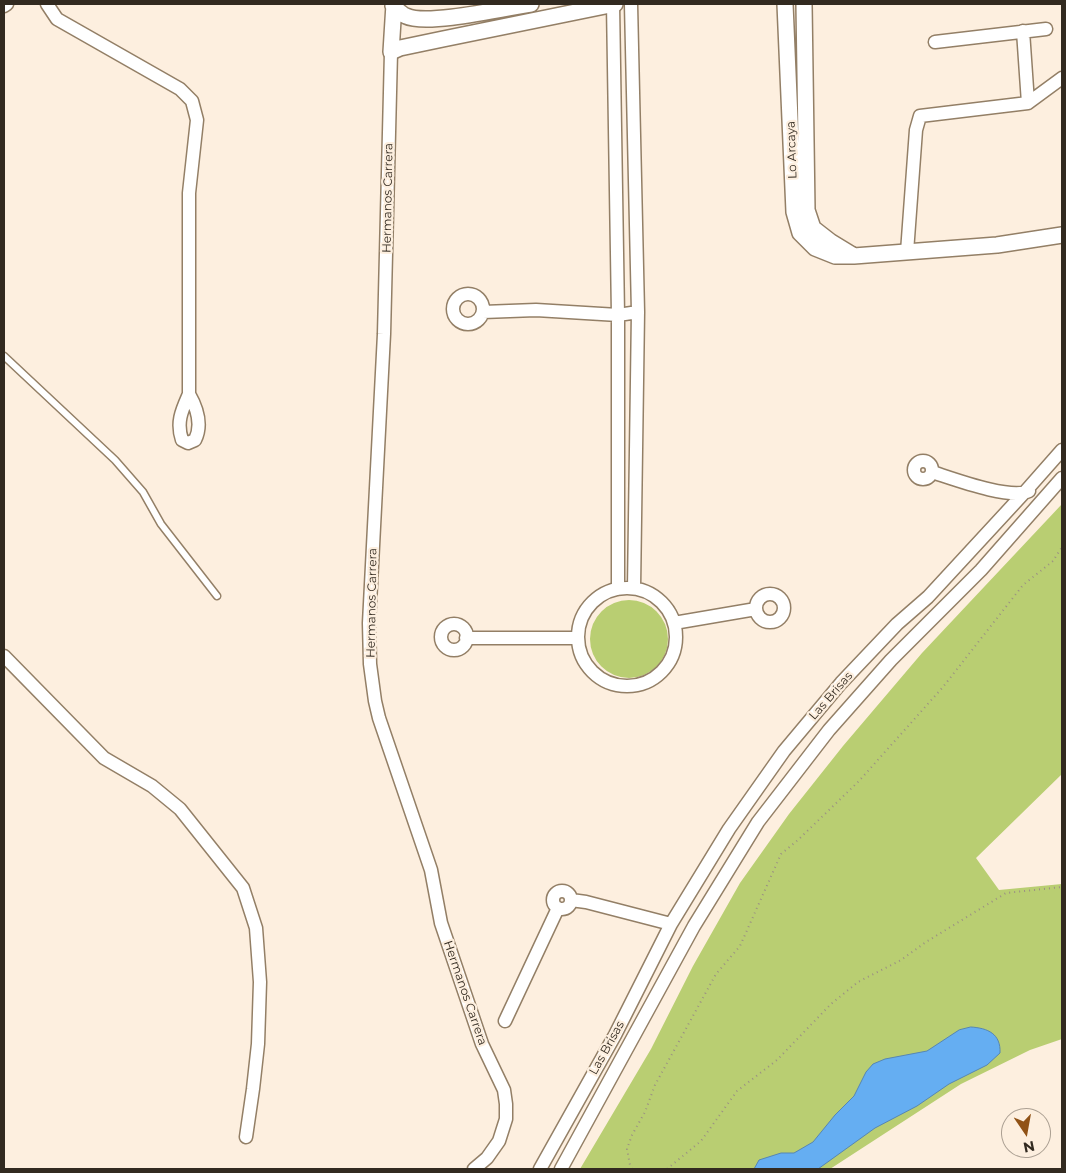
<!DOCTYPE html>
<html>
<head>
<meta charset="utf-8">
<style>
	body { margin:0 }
	#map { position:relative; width:1066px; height:1173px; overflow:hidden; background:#fdefdf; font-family:Montserrat,sans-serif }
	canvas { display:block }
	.frame { position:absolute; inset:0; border:5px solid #322a20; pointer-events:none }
	.north { position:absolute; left:1001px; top:1108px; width:50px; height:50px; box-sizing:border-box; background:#fdefdf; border:1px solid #aca093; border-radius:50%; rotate:168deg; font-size:14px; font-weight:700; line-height:20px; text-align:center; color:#322a20 }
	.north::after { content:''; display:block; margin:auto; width:18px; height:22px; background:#905216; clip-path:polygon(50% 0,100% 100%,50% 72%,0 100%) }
</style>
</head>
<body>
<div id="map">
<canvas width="1066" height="1173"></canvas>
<div class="frame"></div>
<div class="north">N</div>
</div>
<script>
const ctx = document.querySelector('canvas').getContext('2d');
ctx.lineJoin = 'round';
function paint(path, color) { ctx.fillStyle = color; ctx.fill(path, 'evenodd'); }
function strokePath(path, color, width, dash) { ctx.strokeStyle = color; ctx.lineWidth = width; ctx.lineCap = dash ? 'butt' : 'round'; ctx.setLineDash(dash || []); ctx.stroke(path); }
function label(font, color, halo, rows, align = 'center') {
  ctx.font = font + ' Montserrat,sans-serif'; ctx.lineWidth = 4.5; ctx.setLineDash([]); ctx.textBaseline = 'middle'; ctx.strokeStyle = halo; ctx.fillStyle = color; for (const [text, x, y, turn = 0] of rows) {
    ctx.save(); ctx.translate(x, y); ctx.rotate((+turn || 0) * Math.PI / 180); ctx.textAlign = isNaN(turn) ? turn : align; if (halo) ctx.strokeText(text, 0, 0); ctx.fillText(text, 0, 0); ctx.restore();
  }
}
const green = new Path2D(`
	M1062,504V774L976,858L999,890L1062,884V1039L1030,1050L961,1084L830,1169H580L651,1049L693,966L740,883L789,814L843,746L922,653Z
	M590 639a39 39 0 1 1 78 0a39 39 0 1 1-78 0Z`);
const water = new Path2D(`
	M971,1027C988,1028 1001,1034 1000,1053L987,1065L949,1084L917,1106L875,1128L818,1169H754L759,1160L781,1153H794L813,1142L835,1115L854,1096L866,1072L873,1064L885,1059L927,1051L959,1030Z`);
const path = new Path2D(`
	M632,1169L630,1165L627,1149L632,1135L645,1112L655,1085L716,974L740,946L781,854L798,840L859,781L943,687L1023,585L1053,561L1062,547
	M667,1169L701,1141L737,1091L777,1060L831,1004L858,982L901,960L926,942L1006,893L1062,887`);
const service = new Path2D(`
	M4,356L115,460L143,492L161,524L217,596`);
const minor = new Path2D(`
	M47,4L57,19L180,89L192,101L197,120L189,193V394C182,410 176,422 182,440L188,443L195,440C203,424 197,408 189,394
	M613,4L618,315V589
	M631,4L638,312L634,588
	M4,6L7,4
	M1023,31L1028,103
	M935,42L1046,29
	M391,52L384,334L369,623L370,664L375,701L379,718L431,870L441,923L482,1044L504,1090L506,1104V1119L499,1141L487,1158L474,1169
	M907,252L916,130L920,116L1028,103L1062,78
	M453 309a15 15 0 1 1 30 0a15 15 0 1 1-30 0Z
	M483,312L536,310L618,315L638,312
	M914 470a9 9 0 1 1 18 0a9 9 0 1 1-18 0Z
	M932,472C954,479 1010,500 1029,491
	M578 637a49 49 0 1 1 98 0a49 49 0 1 1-98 0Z
	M756 608a14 14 0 1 1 28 0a14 14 0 1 1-28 0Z
	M674,623L756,609
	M441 637a13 13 0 1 1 26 0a13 13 0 1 1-26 0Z
	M466,638H577
	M4,656L104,758L152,786L180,809L243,888L256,928L260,982L258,1044L253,1089L246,1137
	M553 900a9 9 0 1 1 18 0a9 9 0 1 1-18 0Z
	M571,900L586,902L671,924
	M505,1021L558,908
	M540,1169L615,1035L671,924L729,829L784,751L841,683L897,624L928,597L1024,493L1062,450
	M561,1169L694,926L758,822L829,730L891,660L981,570L1062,478`);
const tertiary = new Path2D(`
	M394,4L391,52L400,48L443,39L615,4
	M785,4L794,212L800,233L815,248L835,256H854L997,245L1062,235
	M804,4L807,210L813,228L831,242L854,256
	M393,6C397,9 401,14 406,16C427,26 505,8 531,4`);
const streetNames = [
	["Lo Arcaya",792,150,-92],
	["Hermanos Carrera",388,198,-89],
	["Hermanos Carrera",372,603,-89],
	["Las Brisas",831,696,-49],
	["Hermanos Carrera",465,993,71],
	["Las Brisas",607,1048,-61]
];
paint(green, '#b9ce72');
paint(water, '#65aef2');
strokePath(water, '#5686b3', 1);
strokePath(service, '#937f66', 9);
strokePath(minor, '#937f66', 15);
strokePath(tertiary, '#937f66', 18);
strokePath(path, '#9b9083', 2, [1, 4]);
strokePath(service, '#fff', 6);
strokePath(minor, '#fff', 12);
strokePath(tertiary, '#fff', 15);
label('12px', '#322a20', '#fdefdf', streetNames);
</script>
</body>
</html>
